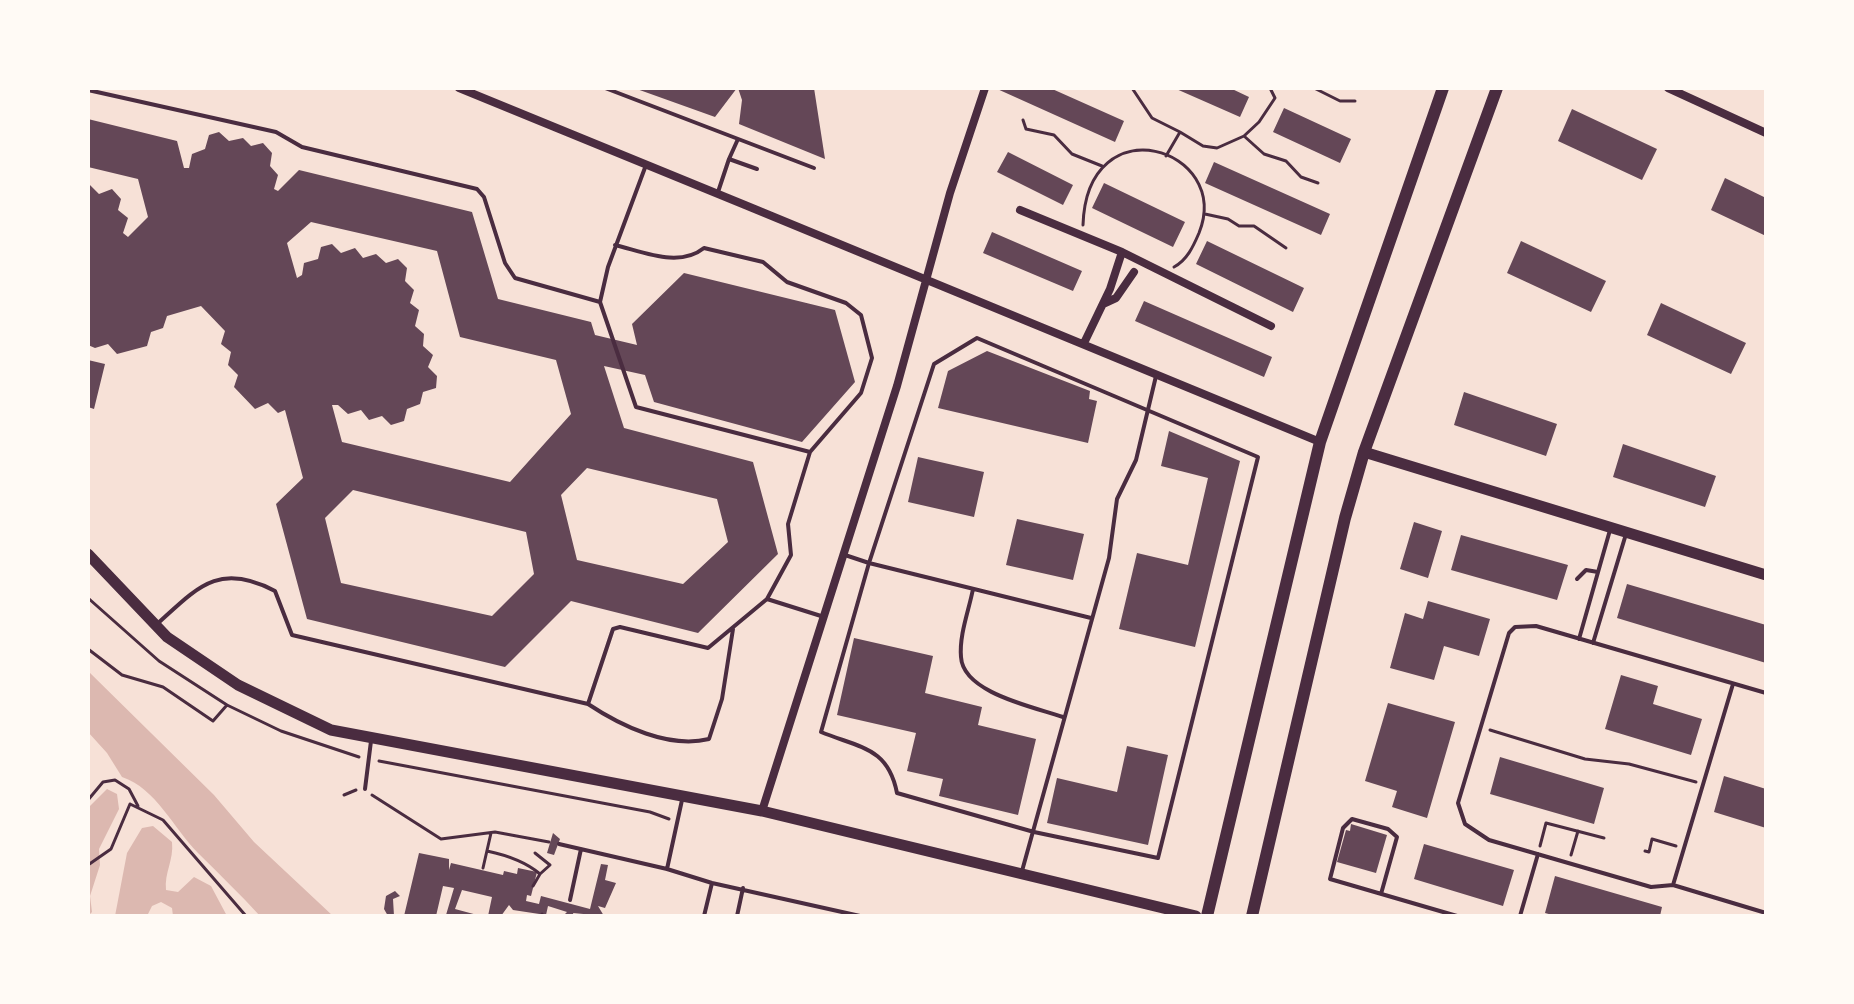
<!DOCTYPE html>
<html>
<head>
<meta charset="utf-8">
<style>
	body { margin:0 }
	#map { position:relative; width:1854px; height:1004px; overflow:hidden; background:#f7e1d7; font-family:"Public Sans",sans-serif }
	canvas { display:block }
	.frame { position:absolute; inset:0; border:90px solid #fffaf5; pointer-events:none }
</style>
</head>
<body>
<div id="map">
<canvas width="1854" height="1004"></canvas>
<div class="frame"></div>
</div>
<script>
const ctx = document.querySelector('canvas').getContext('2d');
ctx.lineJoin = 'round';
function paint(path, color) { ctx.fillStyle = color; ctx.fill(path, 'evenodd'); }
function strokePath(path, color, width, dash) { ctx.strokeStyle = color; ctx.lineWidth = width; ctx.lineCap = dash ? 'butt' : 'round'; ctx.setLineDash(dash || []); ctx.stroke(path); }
const water = new Path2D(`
	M88,671L214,795L254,842L333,916H260C240,894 219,874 198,853C174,829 156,788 122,777L107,753L88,732Z
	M107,789L117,794L119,809L99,849L100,865L90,896L92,912L88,916V808Z
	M153,826L172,842C174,860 164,873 166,890L178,892L194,877L211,886L227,916H173L172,908L161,902L152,906L147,916H115L127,853L142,828Z`);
const building = new Path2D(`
	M634,88H737L715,117Z
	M738,88H814L825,159L739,124L742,100Z
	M995,88H1050L1124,121L1115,142Z
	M1174,88H1230L1249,97L1240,117Z
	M1284,108L1351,139L1340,163L1273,132Z
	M1572,109L1657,149L1642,180L1558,141Z
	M88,119L177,141L184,168H189L192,154L205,149L209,135L219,132L229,141L243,138L251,146L263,143L272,153L270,166L278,175L274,189L278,191L299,170L472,212L498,299L591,322L595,335L637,345L632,324L684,273L835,310L855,382L802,442L654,402L645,375L604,366L624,428L753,462L778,554L698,633L571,601L505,667L307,619L276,504L303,478L285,410L278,413L268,403L255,409L234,387L238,375L228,365L231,352L221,344L225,331L201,306L167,316L163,328L151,332L147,346L117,354L108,344L95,348L88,345V183L99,194L112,189L121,199L118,210L128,218L123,233L128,237L148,217L138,179L88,167ZM311,222L437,251L460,337L556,360L571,414L510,482L342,442L332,405H338L348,414L361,410L369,420L382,416L391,425L404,421L407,409L420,404L423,392L436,388L437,376L428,367L433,355L423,346L424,334L415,326L419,310L410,303L414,290L405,281L407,268L398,259L386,263L376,254L363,258L355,248L341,253L332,244L321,247L318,259L304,263L302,275L297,278L287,243ZM587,468L717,499L728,542L683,584L577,560L561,495ZM353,490L526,532L534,574L492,616L341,583L325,518Z
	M1008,152L1073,185L1063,205L997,172Z
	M1214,162L1330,214L1321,235L1205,183Z
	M1725,178L1766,198V236L1711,210Z
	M1104,183L1185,222L1173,247L1092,208Z
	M992,232L1082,271L1073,291L983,253Z
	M1207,241L1304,288L1293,312L1196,264Z
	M1521,241L1606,281L1591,312L1507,273Z
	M1144,301L1272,357L1264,377L1135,321Z
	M1661,303L1746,343L1731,374L1647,335Z
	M987,351L1090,391L1089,399L1097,401L1088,443L938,408L948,371Z
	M88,360L105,364L94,409L88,407Z
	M1464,392L1557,424L1546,456L1454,425Z
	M1169,431L1240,461L1195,647L1119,629L1137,553L1188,565L1208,478L1161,466Z
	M1623,444L1716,476L1705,507L1613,477Z
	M918,457L984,472L974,517L908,502Z
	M1017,519L1084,534L1073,580L1006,565Z
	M1414,522L1442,531L1428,578L1400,569Z
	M1461,535L1568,565L1557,600L1451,570Z
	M1627,584L1766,625V663L1617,618Z
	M1428,601L1490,619L1479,656L1444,646L1434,680L1390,668L1405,613L1423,619Z
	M854,638L933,656L925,693L982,707L978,725L1036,739L1018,815L939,796L943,779L907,771L916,733L837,715Z
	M1621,675L1658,686L1653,704L1702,719L1691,755L1605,729Z
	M1388,703L1455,722L1427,818L1392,807L1397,791L1365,781Z
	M1127,746L1168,755L1148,845L1047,823L1057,778L1117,792Z
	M1500,757L1604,788L1594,824L1490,794Z
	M1724,776L1766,789V828L1714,812Z
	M1351,824L1387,835L1376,873L1337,862L1346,830L1350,831Z
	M553,833L560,839L554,855L547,853Z
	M1424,844L1514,870L1503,906L1414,879Z
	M419,853L449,859V870L451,863L503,875L504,871L517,874L518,868L537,872L531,896L527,895L526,901L539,904L541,896L590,909L601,864L608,865L605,880L616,883L605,908L598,906L604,916L573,913L574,916H563L567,912L548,906L546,915L513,910L509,905L501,916H488L492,897L462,890L455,909L481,916H452L446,915L454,888L443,886L436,916H404Z
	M1555,876L1662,907L1660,916H1556L1545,913Z
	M395,891L400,896L393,899L394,916H388L384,909L386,896Z`);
const path = new Path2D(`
	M1132,88L1152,118L1180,132
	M1314,88L1340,101H1355
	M1023,120L1026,129L1054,135L1072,154L1102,166
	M1244,136L1264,154L1286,161L1301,177L1318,183
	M1166,156L1180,132L1203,146L1217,148L1244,136L1259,122L1275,98L1270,88
	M1205,214L1228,219L1239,226H1254L1286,248
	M1083,225C1087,103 1233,148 1199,233C1193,247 1187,260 1174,267
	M88,598L159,661L227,705
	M88,649L122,675L163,687L213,721L227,705L281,731L359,757
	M1490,730L1585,759L1629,764L1696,782
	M379,761L650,812L669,819
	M344,795L356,790
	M372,795L441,839L495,832L549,842
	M88,800L103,782L115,780L129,789L138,806
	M1540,846L1546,823L1604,838
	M487,851C506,855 526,862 540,874L533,886
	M1645,851L1649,852L1652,839L1676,846
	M535,853L550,865L540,874
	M1571,855L1578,831
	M88,865L111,849L130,804L163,820L246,916
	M483,868L491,833
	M542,914L543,916`);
const service = new Path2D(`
	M605,88L814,168
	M88,90L276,132L302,147L477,189L484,197L505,263L515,278L600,302
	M729,159L738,139
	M646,165L608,267L600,302L636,407L810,452L788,524L791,555L767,599L708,648L620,627L613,629L588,704C621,726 669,749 709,739L722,699L733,629
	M718,192L729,159L757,169
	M615,245C644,252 679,268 704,248L763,262L787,282L846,303L861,315L872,358L861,393L810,452
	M842,554L869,563L821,732C860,748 888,747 897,793L1034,832L1158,858L1258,457L977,338L934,364L869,563L1091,618
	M1577,579L1586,570L1598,572
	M973,589C969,610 959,635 961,657C963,693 1034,707 1063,717
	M767,599L821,616
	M156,625C197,588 218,561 275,591L292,635L588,704
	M1579,639L1610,530
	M1593,643L1626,534
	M1766,693L1536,626L1515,627L1509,633L1458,803L1465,824L1489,840L1651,887L1673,885L1766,913
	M365,789L371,741
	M682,800L667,869L712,883L860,916
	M559,844L667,869
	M1022,871L1109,558L1117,499L1136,460L1156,376
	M1673,885L1733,684
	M1381,894L1397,837L1388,829L1352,819L1343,828L1330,879C1372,891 1415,904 1457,916
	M570,900L581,849
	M704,916L712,883
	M737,916L743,888
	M1520,916L1538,854`);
const minor = new Path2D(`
	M459,88C746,206 1034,322 1320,442
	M1668,88L1766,133
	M1020,210L1122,252
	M1103,304L1116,298L1134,272
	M1085,341L1110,289L1122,252L1271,326
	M762,811L897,386L950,193L985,88`);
const tertiary = new Path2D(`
	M1364,452L1766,575
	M88,554L167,637L238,685L331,730L762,811L1196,916`);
const secondary = new Path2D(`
	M1207,916L1320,442L1443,88
	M1252,916L1345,518L1364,452L1497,88`);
paint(water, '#dcb8b0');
paint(building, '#644757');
strokePath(path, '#4a2c40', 3);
strokePath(service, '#4a2c40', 4);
strokePath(minor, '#4a2c40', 8);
strokePath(tertiary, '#4a2c40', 11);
strokePath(secondary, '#4a2c40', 12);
</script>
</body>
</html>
